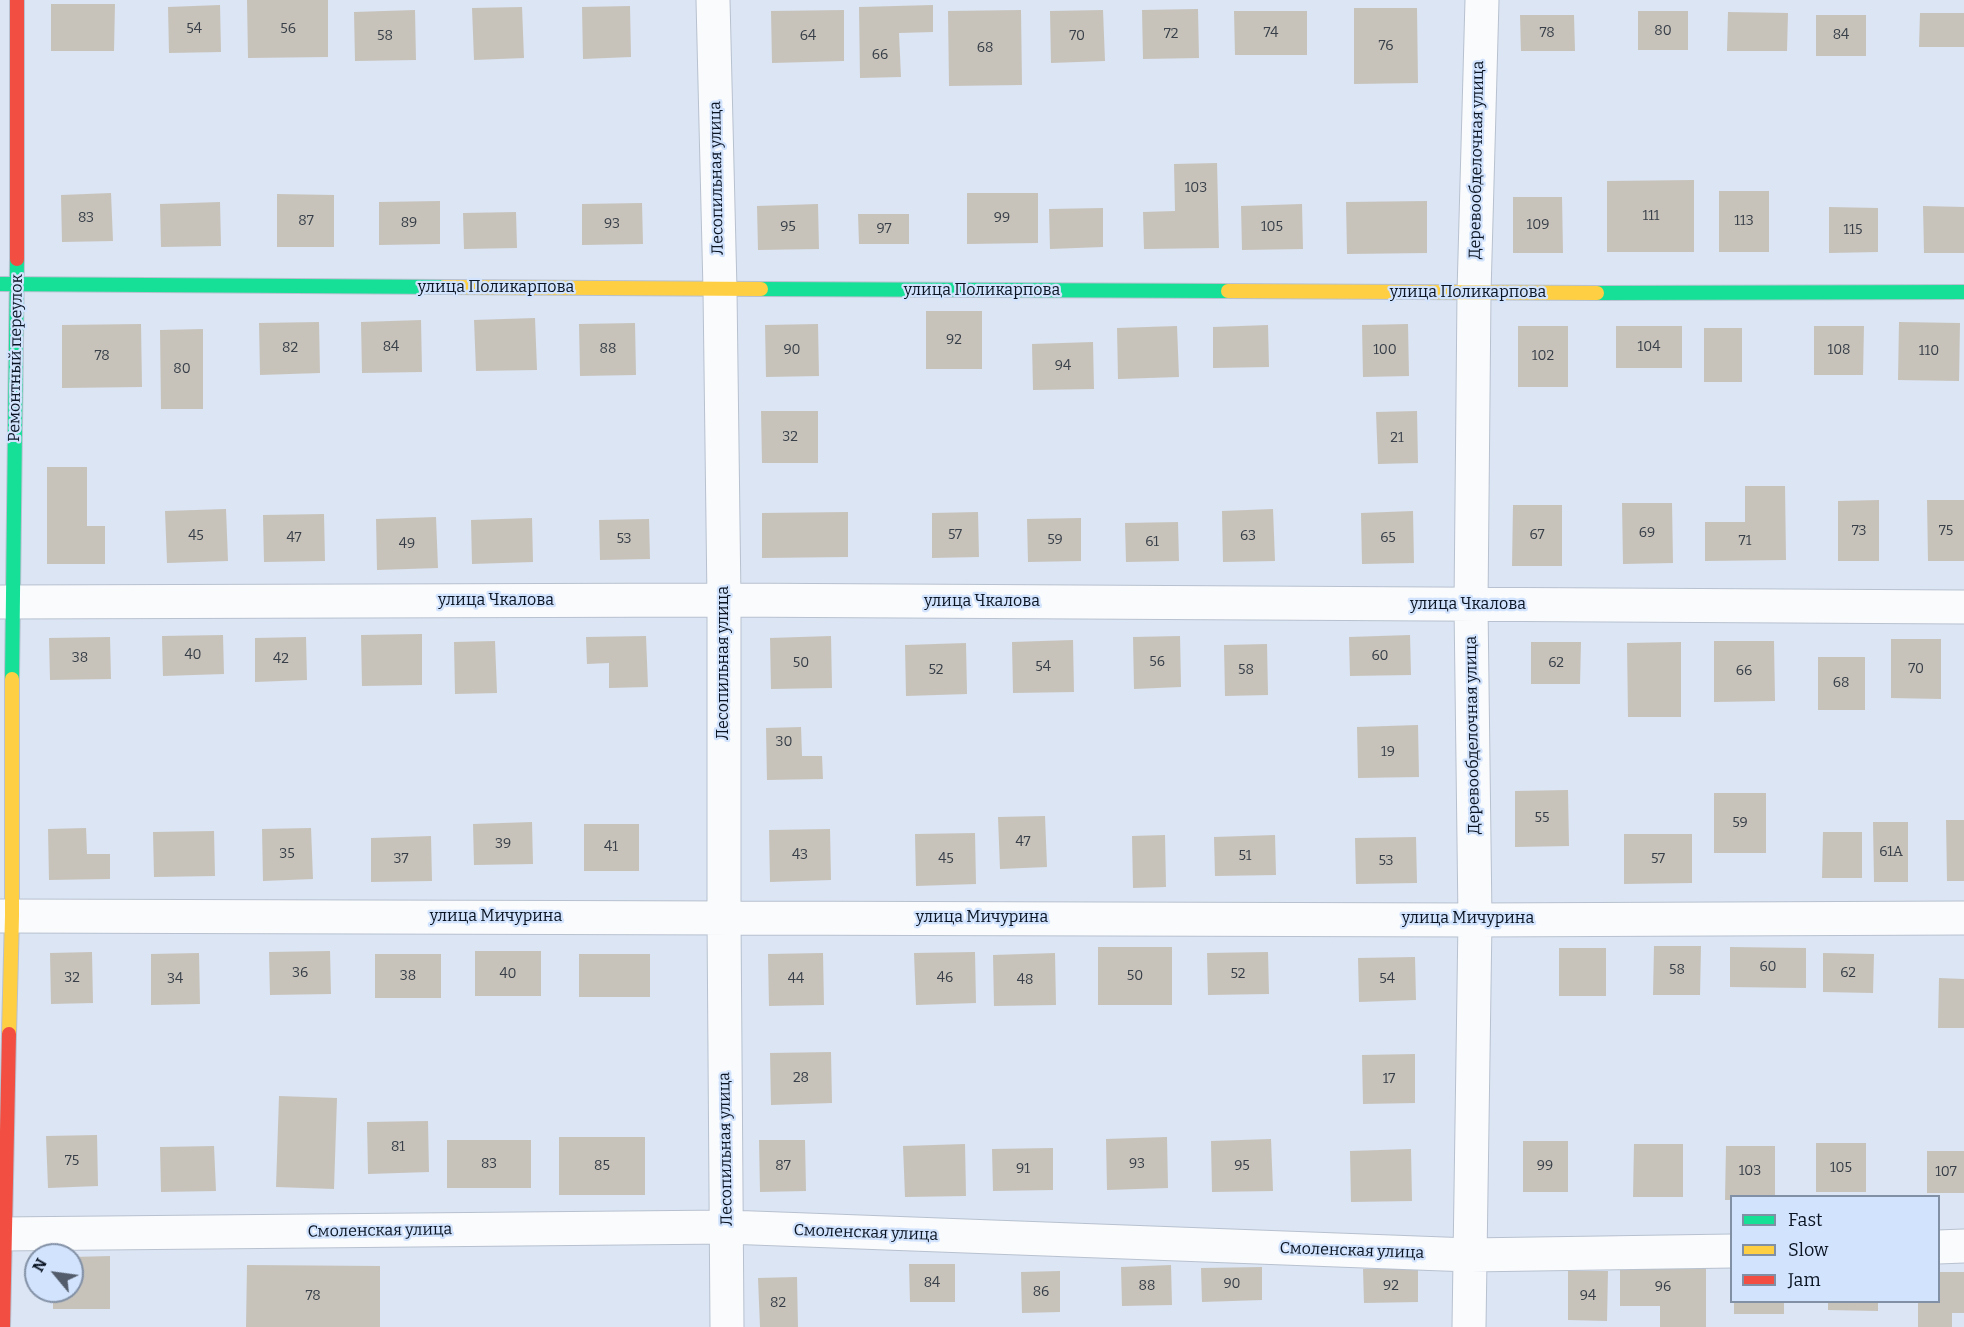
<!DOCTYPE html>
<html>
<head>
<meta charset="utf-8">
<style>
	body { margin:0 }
	#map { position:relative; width:1964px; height:1327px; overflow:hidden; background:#dce5f3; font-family:Bitter,serif }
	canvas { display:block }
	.legend { position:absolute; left:1730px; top:1195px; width:210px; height:108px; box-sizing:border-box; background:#d2e3fd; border:2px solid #8290a5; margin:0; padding:8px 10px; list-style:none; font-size:18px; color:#091322 }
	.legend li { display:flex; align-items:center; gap:12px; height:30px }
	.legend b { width:30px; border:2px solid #8290a5 }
	.north { position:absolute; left:24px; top:1243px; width:60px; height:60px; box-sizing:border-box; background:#d2e3fd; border:2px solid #8290a5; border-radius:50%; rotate:299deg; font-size:16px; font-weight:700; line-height:24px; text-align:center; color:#091322 }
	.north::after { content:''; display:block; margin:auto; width:21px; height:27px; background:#535c6b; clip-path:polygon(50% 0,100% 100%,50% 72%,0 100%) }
</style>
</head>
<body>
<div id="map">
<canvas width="1964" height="1327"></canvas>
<ul class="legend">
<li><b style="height:8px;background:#16e098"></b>Fast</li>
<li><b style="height:8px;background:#ffcf43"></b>Slow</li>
<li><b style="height:8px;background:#f24e42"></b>Jam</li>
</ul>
<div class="north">N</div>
</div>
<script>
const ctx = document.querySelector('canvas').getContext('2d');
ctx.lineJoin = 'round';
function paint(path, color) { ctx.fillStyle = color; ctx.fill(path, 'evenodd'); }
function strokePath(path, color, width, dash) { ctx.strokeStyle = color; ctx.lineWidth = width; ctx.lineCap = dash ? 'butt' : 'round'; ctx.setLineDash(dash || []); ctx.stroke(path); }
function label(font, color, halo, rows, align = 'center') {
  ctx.font = font + ' Bitter,serif'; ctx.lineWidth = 4.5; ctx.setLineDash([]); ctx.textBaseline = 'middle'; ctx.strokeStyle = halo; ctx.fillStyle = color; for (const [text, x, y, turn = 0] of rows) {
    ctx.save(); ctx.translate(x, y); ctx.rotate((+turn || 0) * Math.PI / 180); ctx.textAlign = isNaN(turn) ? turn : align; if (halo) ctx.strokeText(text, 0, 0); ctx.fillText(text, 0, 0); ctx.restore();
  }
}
const building = new Path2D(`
	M247,0H328V57L248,58Z
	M51,4H115L114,51H51Z
	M220,5L221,52L169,53L168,7Z
	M933,5V32L899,33L901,77L860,78L859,7Z
	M630,6L631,57L583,59L582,7Z
	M522,7L524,58L474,60L472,8Z
	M1354,8H1417L1418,83L1354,84Z
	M1198,9L1199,58L1143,59L1142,10Z
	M415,10L416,60L355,61L354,12Z
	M844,10V61L772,63L771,11Z
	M1021,10L1022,85L949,86L948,11Z
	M1103,10L1105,61L1051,63L1050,11Z
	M1234,11H1307V55H1235Z
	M1638,11H1688V50H1638Z
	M1728,12L1788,13L1787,51H1727Z
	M1920,13H1964V47H1919Z
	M1520,15H1574L1575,51H1521Z
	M1816,15H1866V56H1816Z
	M1217,163L1219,248L1144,249L1143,212L1175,211L1174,164Z
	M1694,180V252H1607V181Z
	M1719,191H1769V252H1719Z
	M111,193L113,241L62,242L61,195Z
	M967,193H1038V243L967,244Z
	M277,194L334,195V247H277Z
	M1513,197H1562L1563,253H1513Z
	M440,201V244L379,245V202Z
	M1427,201V253L1347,254L1346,202Z
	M220,202L221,246L161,247L160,204Z
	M642,203L643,244L582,245V204Z
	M818,204L819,249L758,250L757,206Z
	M1302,204L1303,249L1242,250L1241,206Z
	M1923,206L1964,207V253H1924Z
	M1829,207L1878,208V252L1829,253Z
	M1103,208V247L1050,249L1049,209Z
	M516,212L517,248L464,249L463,213Z
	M858,214H909V244H859Z
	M926,311H982V369H926Z
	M535,318L537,370L476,371L474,320Z
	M421,320L422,372L362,373L361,322Z
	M319,322L320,373L260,375L259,323Z
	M1899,322L1960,323L1959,381L1898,380Z
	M635,323L636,375L580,376L579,324Z
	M141,324L142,387L62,388V325Z
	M818,324L819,376L766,377L765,325Z
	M1408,324L1409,376L1363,377L1362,325Z
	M1268,325L1269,367L1213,368V327Z
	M1177,326L1179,377L1118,379L1117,328Z
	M1518,326H1568V387H1518Z
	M1616,326H1682V368H1616Z
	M1814,326H1864L1863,375H1814Z
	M1704,328H1742V382H1704Z
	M203,329V409H161L160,330Z
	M1093,342L1094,389L1033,390L1032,344Z
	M761,411H818V463H762Z
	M1417,411L1418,463L1378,464L1376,412Z
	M47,467H87V526H105V564H47Z
	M1745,486H1785L1786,560L1705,561V522H1745Z
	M1879,500V561H1838V501Z
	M1927,500H1964V561H1928Z
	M1622,503H1672L1673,563L1623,564Z
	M1513,505H1562V566H1512Z
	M226,509L228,561L167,563L165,511Z
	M1273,509L1275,561L1223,562L1222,511Z
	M1413,511L1414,563L1362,564L1361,513Z
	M848,512V557L762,558V513Z
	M978,512L979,557L932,558V513Z
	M324,514L325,561L264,562L263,515Z
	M436,517L438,568L377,570L376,519Z
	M532,518L533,562L472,564L471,520Z
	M1081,518V561L1028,562L1027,519Z
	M649,519L650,559L600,560L599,520Z
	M1178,522L1179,561L1126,562L1125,523Z
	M422,634V685L362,686L361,635Z
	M223,635L224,674L163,676L162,636Z
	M1410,635L1411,675L1350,676L1349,637Z
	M646,636L648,687L609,688V663L587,664L586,637Z
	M831,636L832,688L771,689L770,638Z
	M1180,636L1181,687L1134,689L1133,637Z
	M110,637L111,679L50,680L49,638Z
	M306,637L307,680L255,682V638Z
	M1891,639H1941V699L1891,698Z
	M1073,640L1074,692L1013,693L1012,642Z
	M495,641L497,693L455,694L454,642Z
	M1714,641H1774L1775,701L1714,702Z
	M1531,642H1581L1580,684H1531Z
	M1681,642V717H1628L1627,643Z
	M966,643L967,694L906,696L905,645Z
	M1267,644L1268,695L1225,696L1224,645Z
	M1818,657H1865V710H1818Z
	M1418,725L1419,777L1358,778L1357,727Z
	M801,727L802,756H822L823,779L767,780L766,728Z
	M1568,790L1569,846L1515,847V791Z
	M1714,793H1766V853H1714Z
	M1045,816L1047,867L1000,869L998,817Z
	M1946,820H1964V881H1947Z
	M532,822L533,864L474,865L473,824Z
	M1873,822H1908V882H1874Z
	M584,824H639V871H584Z
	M86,828L87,854H110V879L49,880L48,829Z
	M311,828L313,879L263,881L262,829Z
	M830,829L831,880L770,882L769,830Z
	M214,831L215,876L154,877L153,832Z
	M1823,832H1862V878H1822Z
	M975,833L976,884L916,886L915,834Z
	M1624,834H1692V883L1624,884Z
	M1165,835L1166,887L1133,888L1132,836Z
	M1275,835L1276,875L1215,876L1214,837Z
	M431,836L432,881L371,882V838Z
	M1416,837L1417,883L1356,884L1355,838Z
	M1654,946H1701L1700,995H1653Z
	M1098,947H1172V1005H1098Z
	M1730,947L1806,948V988L1730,987Z
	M1559,948H1606V996H1559Z
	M330,951L331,994L270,995L269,952Z
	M475,951H541V996H475Z
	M92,952L93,1003L51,1004L50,953Z
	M975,952L976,1003L916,1005L914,953Z
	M1268,952L1269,994L1208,995L1207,953Z
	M199,953L200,1004L151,1005V954Z
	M823,953L824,1005L769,1006L768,954Z
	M1055,953L1056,1005L994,1006L993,955Z
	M1823,953L1874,954L1873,993L1823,992Z
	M375,954H441V998H375Z
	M579,954H650V997H579Z
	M1415,957L1416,1000L1359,1002L1358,958Z
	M1939,978L1964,979V1028H1938Z
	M831,1052L832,1103L771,1105L770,1053Z
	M1415,1054V1103L1363,1104L1362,1055Z
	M279,1096L337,1098L334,1189L276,1187Z
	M428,1121L429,1172L368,1174L367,1122Z
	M97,1135L98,1186L48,1188L46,1136Z
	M559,1137H645V1195H559Z
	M1167,1137L1168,1188L1107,1190L1106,1139Z
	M1271,1139L1273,1191L1212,1192L1211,1141Z
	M447,1140H531V1188H447Z
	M759,1140H805L806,1191L760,1192Z
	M1523,1141H1568V1192H1523Z
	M1816,1143H1866V1192H1816Z
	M965,1144L966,1196L905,1197L903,1146Z
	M1634,1144H1683V1197H1633Z
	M214,1146L216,1191L161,1192L160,1147Z
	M1726,1146H1775V1196H1732V1200H1725Z
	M1053,1148V1190L993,1191L992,1149Z
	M1411,1149L1412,1201L1351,1202L1350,1151Z
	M1927,1151H1964V1193H1927Z
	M110,1256V1309H53V1291H72V1257Z
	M909,1264H955V1302H910Z
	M247,1265L380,1266V1327H246Z
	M1171,1265L1172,1305L1122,1306L1121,1267Z
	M1262,1267V1300L1202,1302L1201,1268Z
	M1706,1267V1327H1660V1306H1620V1268Z
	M1418,1268V1302L1364,1303L1363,1269Z
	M1060,1271V1312L1022,1313L1021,1272Z
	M1568,1271H1608L1607,1321L1568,1320Z
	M1938,1272H1964V1313H1952V1327H1918V1302H1938Z
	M797,1277L798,1327H760L758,1278Z
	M1734,1302H1784V1314H1734Z
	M1828,1302H1878V1311L1828,1310Z`);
const street = new Path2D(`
	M713,0L720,290L724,600V917L727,1327
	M0,602L724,600L1964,607
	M0,916L1475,920L1964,918
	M0,1234L727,1227L1470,1255L1732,1251
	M1938,1247L1964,1246
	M1469,1327L1475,920L1471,605L1474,293L1482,0`);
const fast = new Path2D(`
	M0,284L444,287
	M761,289L1228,291
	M1597,293L1964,292
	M12,679L17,259`);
const slow = new Path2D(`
	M444,287L761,289
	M1228,291L1597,293
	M9,1034L12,916V679`);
const jam = new Path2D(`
	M17,0V259
	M3,1327L9,1034`);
const numberNames = [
	["54",194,29],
	["56",288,29],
	["80",1663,31],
	["74",1271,33],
	["78",1547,33],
	["72",1171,34],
	["84",1841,35],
	["58",385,36],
	["64",808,36],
	["70",1077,36],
	["76",1386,46],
	["68",985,48],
	["66",880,55],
	["103",1196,188],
	["111",1651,216],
	["83",86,218],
	["99",1002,218],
	["87",306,221],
	["113",1744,221],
	["89",409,223],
	["93",612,224],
	["109",1538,225],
	["95",788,227],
	["105",1272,227],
	["97",884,229],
	["115",1853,230],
	["92",954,340],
	["84",391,347],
	["104",1649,347],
	["82",290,348],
	["88",608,349],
	["90",792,350],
	["100",1385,350],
	["108",1839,350],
	["110",1929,351],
	["78",102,356],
	["102",1543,356],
	["94",1063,366],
	["80",182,369],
	["32",790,437],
	["21",1397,438],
	["73",1859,531],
	["75",1946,531],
	["69",1647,533],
	["57",955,535],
	["67",1537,535],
	["45",196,536],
	["63",1248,536],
	["47",294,538],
	["65",1388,538],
	["53",624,539],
	["59",1055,540],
	["71",1745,541],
	["61",1152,542],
	["49",407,544],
	["40",193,655],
	["60",1380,656],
	["38",80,658],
	["42",281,659],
	["56",1157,662],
	["50",801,663],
	["62",1556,663],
	["54",1043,667],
	["70",1916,669],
	["52",936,670],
	["58",1246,670],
	["66",1744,671],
	["68",1841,683],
	["30",784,742],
	["19",1388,752],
	["55",1542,818],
	["59",1740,823],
	["47",1023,842],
	["39",503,844],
	["41",611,847],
	["61А",1891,852],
	["35",287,854],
	["43",800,855],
	["51",1245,856],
	["37",401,859],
	["45",946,859],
	["57",1658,859],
	["53",1386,861],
	["60",1768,967],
	["58",1677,970],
	["36",300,973],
	["62",1848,973],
	["40",508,974],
	["52",1238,974],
	["38",408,976],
	["50",1135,976],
	["32",72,978],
	["46",945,978],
	["34",175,979],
	["44",796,979],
	["54",1387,979],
	["48",1025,980],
	["28",801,1078],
	["17",1389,1079],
	["81",398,1147],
	["75",72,1161],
	["83",489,1164],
	["93",1137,1164],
	["85",602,1166],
	["87",783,1166],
	["95",1242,1166],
	["99",1545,1166],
	["105",1841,1168],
	["91",1023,1169],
	["103",1750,1171],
	["107",1946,1172],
	["84",932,1283],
	["90",1232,1284],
	["88",1147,1286],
	["92",1391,1286],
	["96",1663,1287],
	["86",1041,1292],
	["78",313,1296],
	["94",1588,1296],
	["82",778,1303]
];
const streetNames = [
	["Деревообделочная улица",1477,160,-89],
	["Лесопильная улица",717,178,-91],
	["улица Поликарпова",496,288],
	["улица Поликарпова",982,291],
	["улица Поликарпова",1468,293],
	["Ремонтный переулок",16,358,-89],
	["улица Чкалова",496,601],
	["улица Чкалова",982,602],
	["улица Чкалова",1468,605],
	["Лесопильная улица",724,663,-90],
	["Деревообделочная улица",1473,735,-91],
	["улица Мичурина",496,917],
	["улица Мичурина",982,918],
	["улица Мичурина",1468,919],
	["Лесопильная улица",726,1149,-91],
	["Смоленская улица",380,1231,-1],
	["Смоленская улица",866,1233,2],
	["Смоленская улица",1352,1251,2]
];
paint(building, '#c7c3bb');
strokePath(street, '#b7c1cf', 35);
strokePath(fast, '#b7c1cf', 16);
strokePath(slow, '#b7c1cf', 16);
strokePath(jam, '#b7c1cf', 16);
strokePath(street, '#fafbfd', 33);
strokePath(fast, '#16e098', 14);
strokePath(slow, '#ffcf43', 14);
strokePath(jam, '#f24e42', 14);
label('14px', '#383f48', null, numberNames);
label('16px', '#091322', '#d2e3fd', streetNames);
</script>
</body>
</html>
